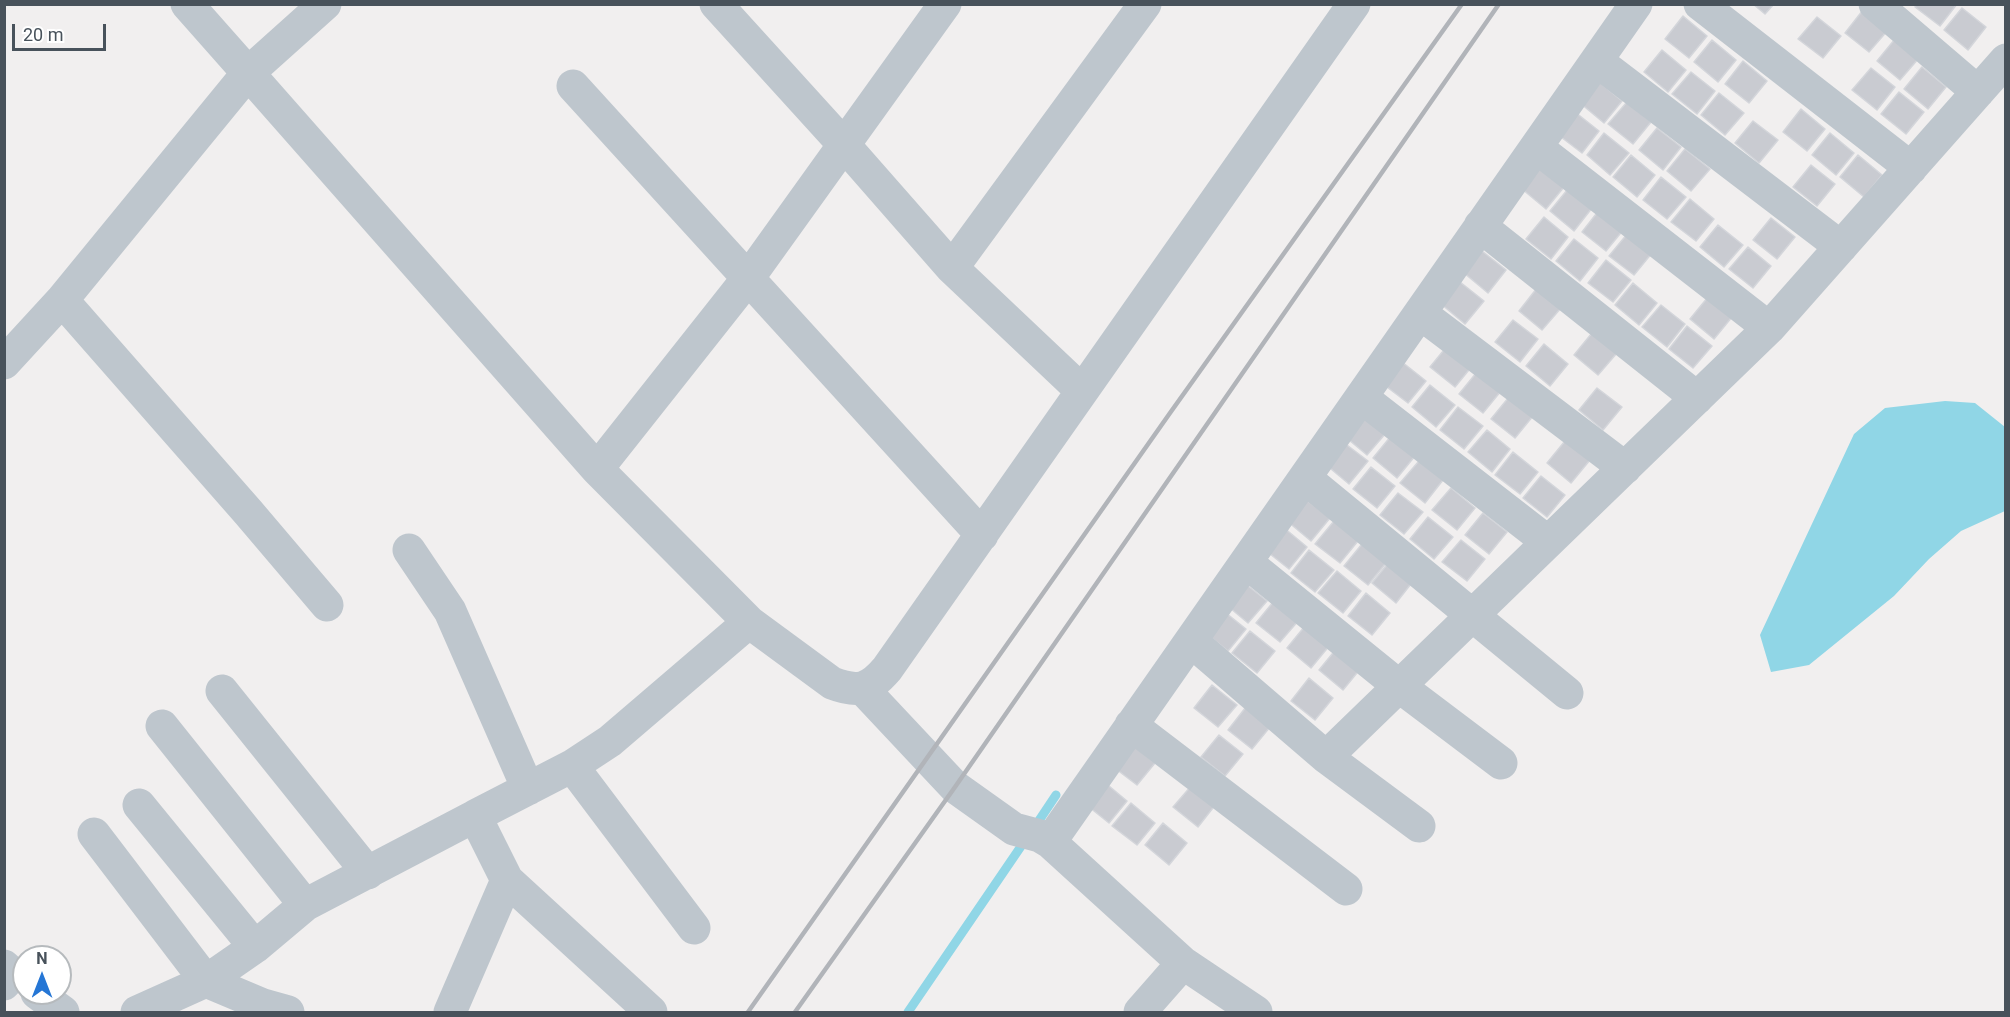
<!DOCTYPE html>
<html>
<head>
<meta charset="utf-8">
<style>
	body { margin:0 }
	#map { position:relative; width:2010px; height:1017px; overflow:hidden; background:#f1efef; font-family:Roboto,sans-serif }
	canvas { display:block }
	.frame { position:absolute; inset:0; border:6px solid #48525b; pointer-events:none }
	.north { position:absolute; left:12px; top:945px; width:60px; height:60px; box-sizing:border-box; background:#fff; border:2px solid #b6babd; border-radius:50%; rotate:0deg; font-size:16px; font-weight:700; line-height:24px; text-align:center; color:#48525b }
	.north::after { content:''; display:block; margin:auto; width:21px; height:27px; background:#2576d5; clip-path:polygon(50% 0,100% 100%,50% 72%,0 100%) }
	.scale { position:absolute; left:12px; top:24px; width:94px; height:27px; box-sizing:border-box; border:3px solid #48525b; border-top:0; padding-left:8px; font-size:18px; line-height:21px; white-space:nowrap; color:#48525b; -webkit-text-stroke:4px #fff; paint-order:stroke }
</style>
</head>
<body>
<div id="map">
<canvas width="2010" height="1017"></canvas>
<div class="frame"></div>
<div class="north">N</div>
<div class="scale">20 m</div>
</div>
<script>
const ctx = document.querySelector('canvas').getContext('2d');
ctx.lineJoin = 'round';
function paint(path, color) { ctx.fillStyle = color; ctx.fill(path, 'evenodd'); }
function strokePath(path, color, width, dash) { ctx.strokeStyle = color; ctx.lineWidth = width; ctx.lineCap = dash ? 'butt' : 'round'; ctx.setLineDash(dash || []); ctx.stroke(path); }
const water = new Path2D(`
	M1945,401L1975,403L2005,427V511L1961,531L1929,559L1894,596L1809,665L1771,672L1760,635L1854,434L1885,408Z`);
const stream = new Path2D(`
	M1034,828L1056,795
	M908,1012L1026,839`);
const building = new Path2D(`
	M1753,4H1774L1765,14Z
	M1917,4H1957L1940,26L1915,7Z
	M1962,8L1986,27L1968,50L1944,30Z
	M1863,10L1888,30L1869,52L1845,33Z
	M1683,16L1707,36L1689,58L1665,39Z
	M1817,17L1841,36L1823,58L1798,39Z
	M1895,39L1919,58L1900,80L1877,61Z
	M1712,40L1736,60L1718,82L1694,62Z
	M1662,50L1686,70L1668,92L1644,72Z
	M1743,61L1767,81L1749,103L1725,84Z
	M1922,67L1946,87L1928,109L1904,89Z
	M1871,68L1895,87L1877,110L1852,90Z
	M1691,72L1715,91L1697,114L1672,94Z
	M1598,81L1622,101L1604,123L1580,103Z
	M1899,92L1924,112L1906,134L1881,114Z
	M1719,93L1744,113L1725,135L1701,115Z
	M1627,102L1651,122L1633,144L1608,124Z
	M1801,109L1825,129L1807,151L1783,132Z
	M1575,112L1599,131L1582,153L1557,134Z
	M1753,121L1778,140L1759,163L1735,143Z
	M1657,128L1681,147L1663,170L1639,150Z
	M1604,133L1629,153L1610,175L1587,155Z
	M1830,133L1854,153L1836,175L1812,155Z
	M1685,149L1710,169L1691,191L1667,171Z
	M1631,155L1655,175L1637,197L1613,177Z
	M1858,155L1882,175L1864,197L1840,177Z
	M1811,165L1835,184L1817,206L1793,187Z
	M1540,167L1564,187L1546,209L1522,189Z
	M1661,177L1686,197L1667,219L1643,200Z
	M1568,189L1592,208L1574,231L1550,211Z
	M1690,199L1714,219L1696,241L1671,222Z
	M1600,209L1624,229L1606,251L1582,232Z
	M1544,217L1568,237L1551,259L1526,239Z
	M1771,218L1795,237L1777,259L1753,240Z
	M1718,225L1743,245L1724,267L1700,247Z
	M1628,233L1652,253L1634,275L1609,256Z
	M1574,239L1598,258L1580,281L1556,261Z
	M1748,247L1771,266L1753,288L1729,269Z
	M1482,251L1506,270L1488,293L1464,273Z
	M1606,260L1631,280L1613,302L1588,283Z
	M1460,282L1484,301L1465,324L1441,304Z
	M1633,283L1657,303L1639,325L1615,305Z
	M1537,288L1561,308L1542,330L1519,311Z
	M1708,297L1732,317L1714,339L1690,319Z
	M1661,305L1685,324L1667,347L1642,327Z
	M1513,320L1538,339L1520,362L1495,342Z
	M1687,326L1712,346L1693,368L1669,349Z
	M1592,333L1617,353L1598,375L1574,355Z
	M1544,344L1568,364L1550,386L1526,366Z
	M1448,345L1473,365L1455,387L1430,367Z
	M1402,362L1426,381L1408,403L1383,384Z
	M1477,372L1501,391L1483,413L1459,394Z
	M1430,385L1455,405L1436,427L1412,407Z
	M1597,388L1622,407L1603,430L1579,410Z
	M1509,397L1533,416L1515,438L1491,419Z
	M1458,407L1483,426L1464,449L1440,430Z
	M1361,413L1386,433L1367,455L1343,435Z
	M1487,430L1510,449L1492,472L1468,452Z
	M1391,436L1415,456L1397,478L1373,458Z
	M1565,441L1590,460L1571,483L1547,463Z
	M1343,442L1368,461L1349,484L1325,464Z
	M1513,452L1538,472L1520,494L1495,475Z
	M1419,461L1443,480L1425,503L1400,483Z
	M1371,467L1395,486L1377,508L1353,489Z
	M1541,476L1565,495L1547,517L1523,498Z
	M1451,488L1475,508L1457,530L1432,510Z
	M1398,493L1423,512L1404,534L1380,515Z
	M1305,499L1330,518L1311,541L1287,521Z
	M1483,513L1507,532L1489,554L1465,535Z
	M1428,517L1453,537L1434,559L1410,539Z
	M1334,521L1358,541L1340,563L1315,544Z
	M1283,527L1307,547L1289,569L1265,550Z
	M1461,540L1485,559L1467,581L1442,562Z
	M1362,544L1386,563L1368,585L1344,566Z
	M1309,550L1334,570L1315,592L1291,573Z
	M1390,561L1414,580L1396,603L1372,583Z
	M1337,571L1361,591L1343,613L1318,593Z
	M1242,581L1267,601L1248,623L1224,603Z
	M1366,593L1390,613L1372,635L1348,616Z
	M1274,601L1299,620L1280,642L1256,623Z
	M1221,609L1246,629L1228,651L1203,631Z
	M1305,626L1330,645L1311,668L1287,648Z
	M1250,631L1275,651L1257,673L1232,653Z
	M1337,648L1361,668L1343,690L1319,670Z
	M1309,678L1333,698L1315,720L1291,701Z
	M1212,685L1237,705L1218,727L1194,708Z
	M1246,707L1270,727L1252,749L1228,730Z
	M1219,735L1243,754L1225,776L1201,757Z
	M1131,744L1155,763L1137,785L1112,766Z
	M1103,781L1127,801L1109,823L1084,803Z
	M1192,785L1216,804L1198,827L1173,807Z
	M1131,803L1155,823L1137,845L1112,826Z
	M1163,823L1187,843L1169,865L1145,845Z`);
const minor = new Path2D(`
	M187,4L248,73L325,4
	M716,4L845,146L952,268L1081,390
	M1700,4L1911,168
	M1875,4L1978,92
	M1597,61L1841,247
	M573,86L982,535
	M1536,147L1769,328
	M1480,226L1697,398
	M952,268L1145,4
	M62,300L248,512L327,605
	M1420,313L1625,468
	M4,363L62,300L248,73L597,469L749,277L945,4
	M1361,397L1548,542
	M597,469L749,622L832,683C858,693 869,690 887,669L1354,4
	M1305,478L1567,693
	M409,550L450,611L528,789
	M1246,562L1399,686L1501,763
	M1191,641L1326,757L1419,826
	M863,689L955,787L1014,829L1040,836L1050,842L1183,963L1256,1012
	M222,691L368,873
	M1131,725L1346,889
	M162,726L305,905
	M1326,757L1769,328L2006,60
	M572,766L694,928
	M139,805L255,947
	M475,816L572,766L610,741L749,622
	M94,834L206,981L255,947L305,905L475,816L507,880L651,1012
	M1050,842L1636,4
	M4,966L13,974L4,984
	M37,993L63,1012
	M137,1012L206,981L263,1005L288,1012
	M450,1012L507,880
	M1140,1012L1183,963`);
const rail = new Path2D(`
	M748,1012L1170,413L1462,4
	M795,1012L955,787L1499,4`);
paint(water, '#90d6e6');
strokePath(stream, '#90d6e6', 9);
paint(building, '#c9cbd1');
strokePath(building, '#d3d5da', 1.5);
strokePath(minor, '#bec6cd', 33);
strokePath(rail, '#b1b4b9', 4.5);
</script>
</body>
</html>
